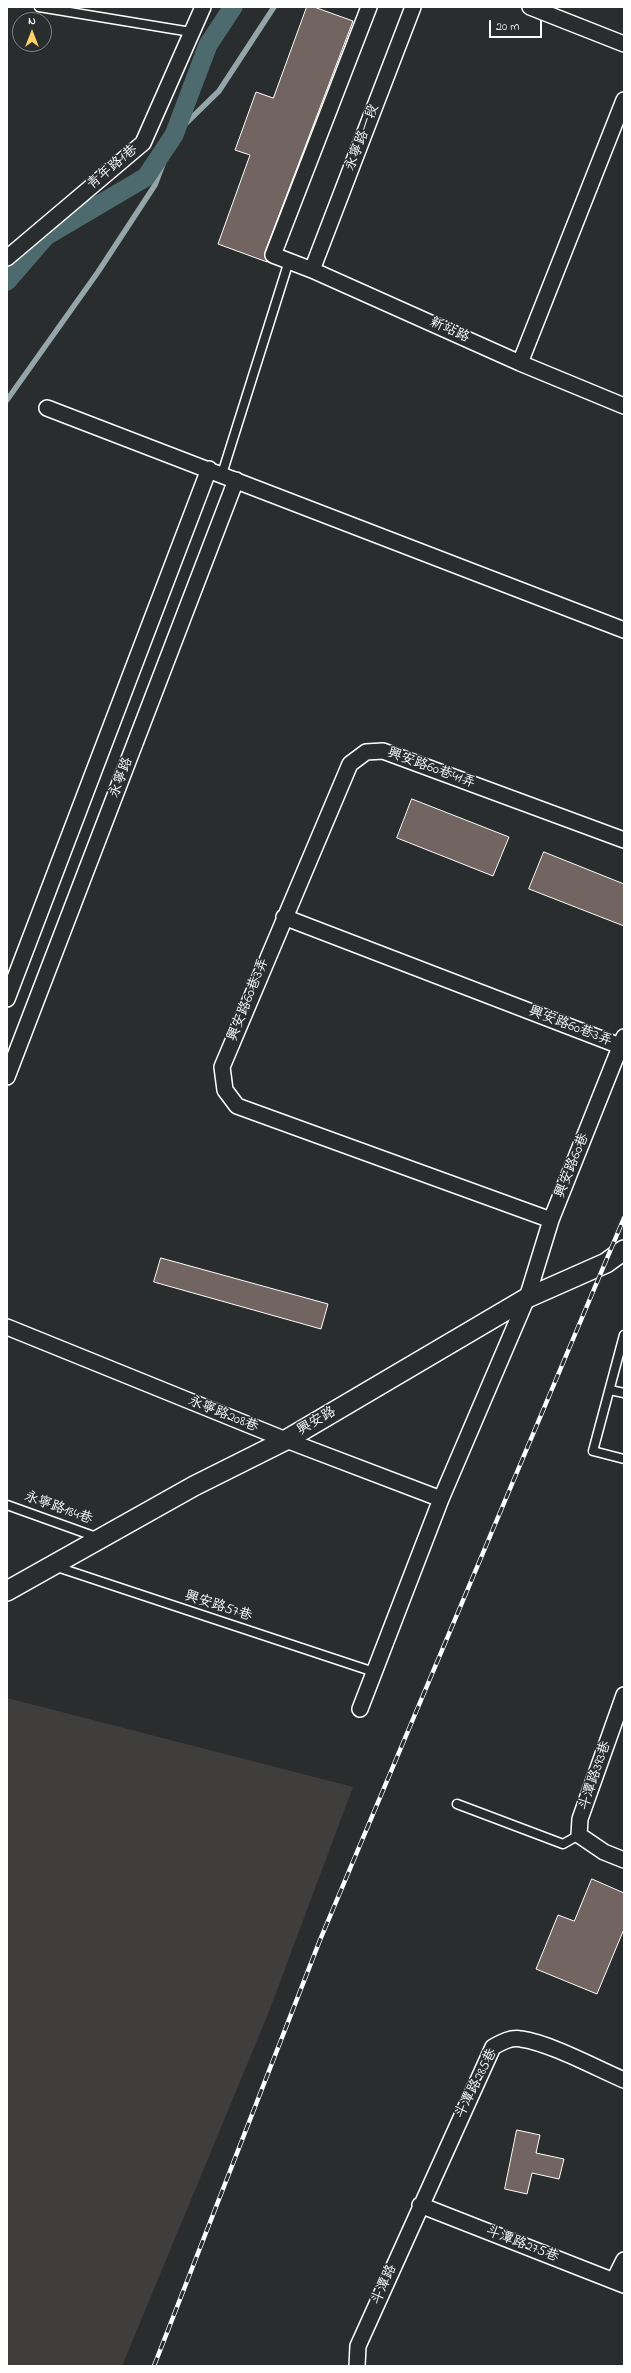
<!DOCTYPE html>
<html>
<head>
<meta charset="utf-8">
<style>
	body { margin:0 }
	#map { position:relative; width:631px; height:2373px; overflow:hidden; background:#2a2d2e; font-family:"Indie Flower",sans-serif }
	canvas { display:block }
	.frame { position:absolute; inset:0; border:8px solid #fff; pointer-events:none }
	.north { position:absolute; left:12px; top:12px; width:40px; height:40px; box-sizing:border-box; background:#2a2d2e; border:1px solid #7f8182; border-radius:50%; rotate:0deg; font-size:11px; font-weight:700; line-height:16px; text-align:center; color:#fff }
	.north::after { content:''; display:block; margin:auto; width:14px; height:18px; background:#ffd166; clip-path:polygon(50% 0,100% 100%,50% 72%,0 100%) }
	.scale { position:absolute; left:489px; top:20px; width:53px; height:18px; box-sizing:border-box; border:2px solid #fff; border-top:0; padding-left:5px; font-size:12px; line-height:14px; white-space:nowrap; color:#fff; -webkit-text-stroke:3px #2a2d2e; paint-order:stroke }
</style>
</head>
<body>
<div id="map">
<canvas width="631" height="2373"></canvas>
<div class="frame"></div>
<div class="north">N</div>
<div class="scale">20 m</div>
</div>
<script>
const ctx = document.querySelector('canvas').getContext('2d');
ctx.lineJoin = 'round';
function paint(path, color) { ctx.fillStyle = color; ctx.fill(path, 'evenodd'); }
function strokePath(path, color, width, dash) { ctx.strokeStyle = color; ctx.lineWidth = width; ctx.lineCap = dash ? 'butt' : 'round'; ctx.setLineDash(dash || []); ctx.stroke(path); }
function label(font, color, halo, rows, align = 'center') {
  ctx.font = font + ' "Indie Flower","LXGW WenKai TC",sans-serif'; ctx.lineWidth = 3; ctx.setLineDash([]); ctx.textBaseline = 'middle'; ctx.strokeStyle = halo; ctx.fillStyle = color; for (const [text, x, y, turn = 0] of rows) {
    ctx.save(); ctx.translate(x, y); ctx.rotate((+turn || 0) * Math.PI / 180); ctx.textAlign = isNaN(turn) ? turn : align; if (halo) ctx.strokeText(text, 0, 0); ctx.fillText(text, 0, 0); ctx.restore();
  }
}
const built = new Path2D(`
	M7,1698L353,1787L268,2014L122,2366H7Z`);
const stream = new Path2D(`
	M7,400L98,272L155,185L174,135L219,91L274,7`);
const canal = new Path2D(`
	M7,281L46,236L146,177L174,135L208,45L233,7`);
const building = new Path2D(`
	M307,7H314L353,21L265,252L267,262L218,244L250,155L235,150L256,92L273,98Z
	M412,799L509,837L493,876L397,838Z
	M544,852L624,884V926L529,889Z
	M161,1258L328,1304L321,1329L154,1282Z
	M592,1879L624,1893V1929L597,1994L536,1969L558,1915L574,1921Z
	M517,2130L540,2135L536,2153L564,2159L559,2179L532,2173L527,2194L505,2189Z`);
const service = new Path2D(`
	M39,7L191,32
	M222,474L289,261
	M624,1335L593,1451L624,1459
	M610,1390L624,1393
	M7,1505L99,1538
	M54,1566L374,1672
	M457,1804L563,1844L579,1835`);
const minor = new Path2D(`
	M369,7L273,255L312,270L520,363L624,406
	M530,7L624,44
	M7,258L143,143L203,7
	M312,270L413,7
	M520,363L624,100
	M47,408L624,630
	M284,917L620,1046
	M7,999L209,469
	M7,1077L236,480
	M551,1220L237,1106L225,1090L222,1067L350,764L366,752L383,751L624,840
	M7,1327L286,1440L441,1499
	M624,1695L580,1819L579,1835L604,1852L624,1860
	M360,1709L441,1499L527,1298L551,1220L624,1037
	M420,2205L624,2285
	M614,2280L624,2260
	M357,2366L358,2346L493,2047C502,2042 511,2037 521,2039C550,2043 596,2068 624,2080`);
const tertiary = new Path2D(`
	M7,1591L194,1486L286,1440L527,1298L606,1263L624,1250`);
const rail = new Path2D(`
	M154,2366L320,1940L624,1218`);
const streetNames = [
	["永寧路一段",363,138,-69],
	["青年路1巷",113,168,-40],
	["新站路",449,331,24],
	["興安路60巷41弄",431,769,20],
	["永寧路",122,778,-69],
	["興安路60巷3弄",249,1000,-68],
	["興安路60巷3弄",570,1027,21],
	["興安路60巷",573,1166,-68],
	["永寧路208巷",223,1415,22],
	["興安路",317,1422,-30],
	["永寧路184巷",58,1509,20],
	["興安路57巷",218,1607,18],
	["斗潭路393巷",596,1776,-71],
	["斗潭路285巷",477,2084,-63],
	["斗潭路275巷",522,2245,21],
	["斗潭路",385,2285,-66]
];
paint(built, '#403e3d');
strokePath(stream, '#94a6a9', 5.5);
strokePath(canal, '#4d6b6f', 19);
paint(building, '#726460');
strokePath(building, '#fff', 1);
strokePath(service, '#fff', 11);
strokePath(minor, '#fff', 18);
strokePath(tertiary, '#fff', 22);
strokePath(service, '#2a2d2e', 8);
strokePath(minor, '#2a2d2e', 15);
strokePath(tertiary, '#2a2d2e', 19);
strokePath(rail, '#fff', 4.5);
strokePath(rail, '#2a2d2e', 3, [9]);
label('14px', '#fff', '#2a2d2e', streetNames);
</script>
</body>
</html>
